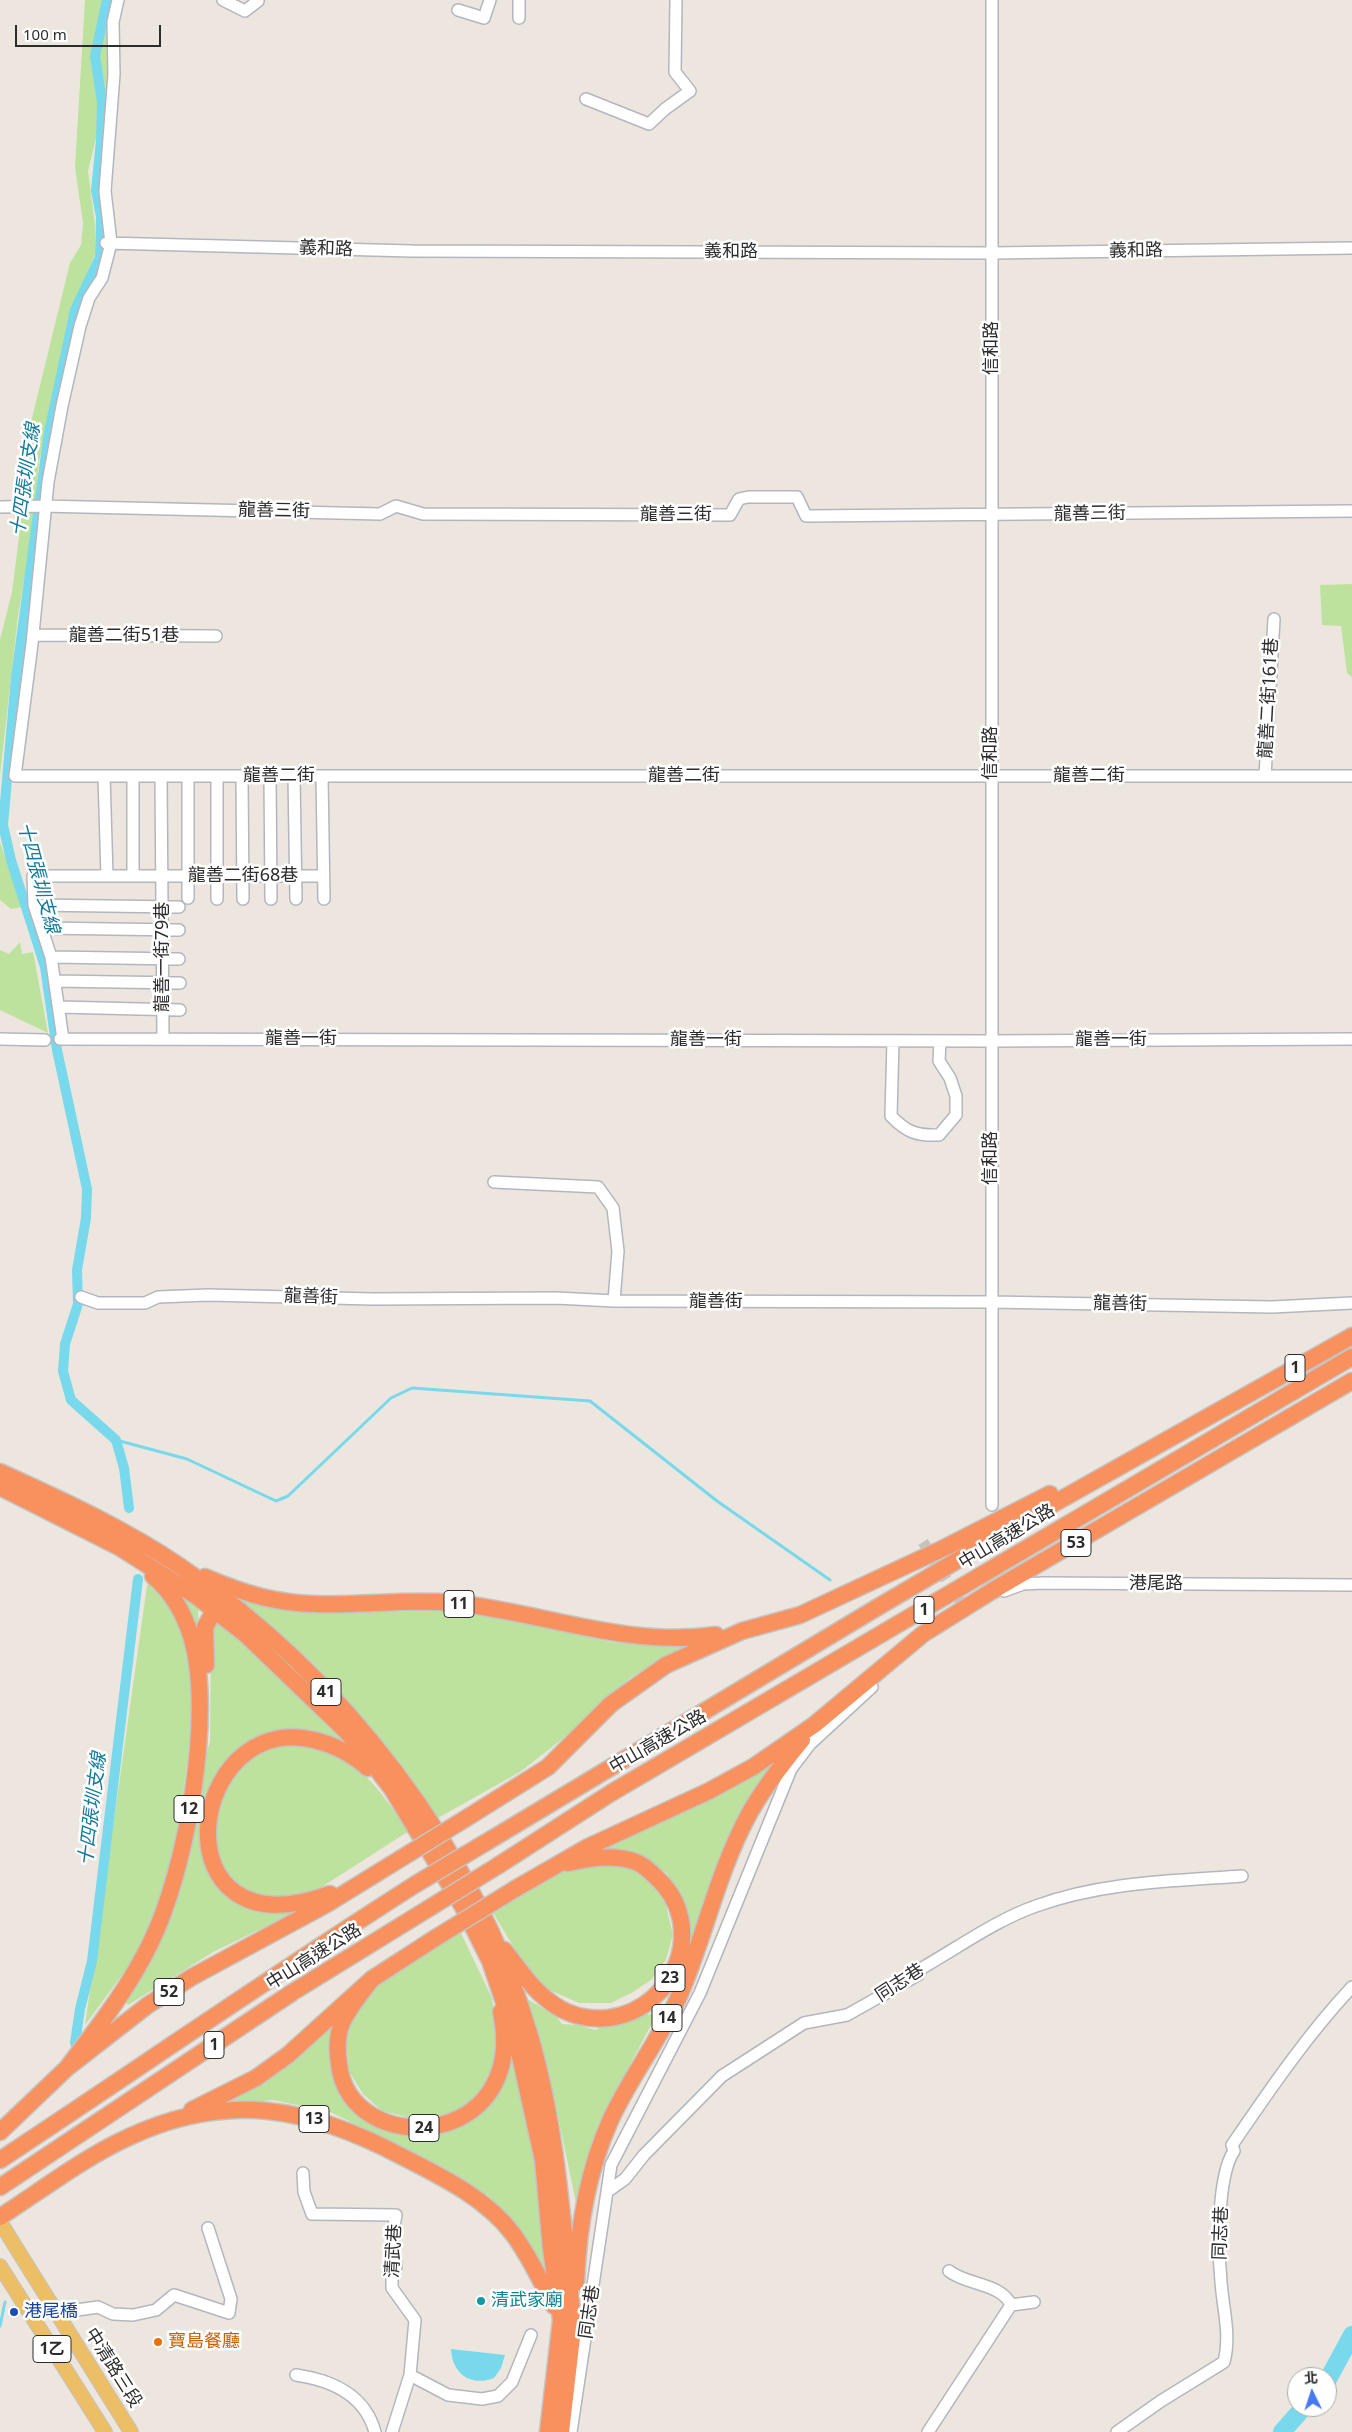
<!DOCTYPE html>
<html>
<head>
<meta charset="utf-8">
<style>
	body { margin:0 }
	#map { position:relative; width:1352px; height:2432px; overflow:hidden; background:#ede6df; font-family:"Noto Sans","Noto Sans TC",sans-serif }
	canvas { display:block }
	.north { position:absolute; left:1287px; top:2367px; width:50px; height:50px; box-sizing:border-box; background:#fff; border:1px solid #ababab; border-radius:50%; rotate:356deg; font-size:14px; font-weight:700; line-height:20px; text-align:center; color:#2c2c2c }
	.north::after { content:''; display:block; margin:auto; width:18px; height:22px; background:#4679f4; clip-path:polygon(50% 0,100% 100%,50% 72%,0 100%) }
	.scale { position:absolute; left:15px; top:25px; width:146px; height:22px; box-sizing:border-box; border:2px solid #2c2c2c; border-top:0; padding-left:6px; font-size:15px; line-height:18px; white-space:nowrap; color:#2c2c2c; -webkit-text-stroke:4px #fff; paint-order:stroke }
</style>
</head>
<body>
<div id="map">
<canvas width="1352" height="2432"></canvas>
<div class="north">北</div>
<div class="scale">100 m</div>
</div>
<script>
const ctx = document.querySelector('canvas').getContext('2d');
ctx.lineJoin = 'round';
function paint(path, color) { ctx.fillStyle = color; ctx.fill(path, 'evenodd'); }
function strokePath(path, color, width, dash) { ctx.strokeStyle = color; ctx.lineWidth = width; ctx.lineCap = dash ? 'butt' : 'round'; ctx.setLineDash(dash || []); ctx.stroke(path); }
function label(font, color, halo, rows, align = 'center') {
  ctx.font = font + ' "Noto Sans","Noto Sans TC",sans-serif'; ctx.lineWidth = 5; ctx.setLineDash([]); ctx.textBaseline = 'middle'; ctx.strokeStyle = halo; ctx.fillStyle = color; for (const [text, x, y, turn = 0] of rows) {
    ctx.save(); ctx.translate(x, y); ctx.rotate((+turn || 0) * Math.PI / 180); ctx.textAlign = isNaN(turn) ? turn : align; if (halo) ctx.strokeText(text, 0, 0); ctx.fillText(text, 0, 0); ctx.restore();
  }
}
const green = new Path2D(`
	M85,0H115L103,129L98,130L88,171L95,225V254L68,320L39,462L33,527L18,616L0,775V640L12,592L19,537L21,463L70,263L81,245L83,223L75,167Z
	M1352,584V677L1347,673L1341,626L1322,625L1320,585Z
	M0,842L22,907L11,909L0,900Z
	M20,942L22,954L33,952L48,1033L0,1010V950L9,954Z
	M150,1581L165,1597L192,1653L195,1701L175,1855L139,1952L85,2025L147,1586Z
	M179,1590L198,1607L199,1641L191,1627Z
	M231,1594L264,1606L335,1612L468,1611L610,1642L682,1647L683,1651L630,1678L561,1740L520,1772L436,1819Z
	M217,1618L350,1745L278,1737L217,1780C215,1801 213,1823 211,1845C210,1852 207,1862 209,1868C216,1900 264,1913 292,1910L294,1913L215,1951L128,2005L125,2001L174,1912L189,1852L197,1790L210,1741L211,1629Z
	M272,1746C285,1746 311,1743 322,1747C362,1761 385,1799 409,1831L306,1897L280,1903L239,1894L211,1855L220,1791L245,1759Z
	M776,1758L745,1804L723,1855L692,1942L688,1941L685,1911L667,1873L630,1852L597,1848Z
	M618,1862L654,1883L664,1897L673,1935L666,1960L651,1980L633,1992L611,2003H579L536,1984L490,1908L555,1869Z
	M459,1929L492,1998L496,2027L493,2068L475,2101L443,2116L415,2119L382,2111L363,2094L350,2073L346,2044L353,2016L397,1964Z
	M524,1997L556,2016L562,2024L578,2025L595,2030L649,2007L648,2015L658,2012L600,2121L576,2203L554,2097L539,2042Z
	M327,2024L332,2026L330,2060L358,2111L439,2131L476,2117L500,2088L508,2046L512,2045L540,2181L544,2273L534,2253L489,2196L388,2140L330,2112L273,2100L229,2104L227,2099Z`);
const water = new Path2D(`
	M451,2349L505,2355L501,2368L494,2378C471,2387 452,2374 451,2349Z`);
const stream = new Path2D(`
	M116,1440L187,1459L276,1501L288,1496L391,1398L412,1388L590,1401L717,1501L830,1580
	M0,2326L5,2302`);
const canal = new Path2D(`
	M107,0L95,56L102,102L101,141L96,190L101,217L100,257L75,310L49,432L16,677L3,825L11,860L45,967L57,1050L87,1189L86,1218L77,1270L78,1304L65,1344L63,1371L71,1400L116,1440L124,1468L129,1508
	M75,2043L80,2009L92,1961L138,1579`);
const river = new Path2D(`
	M1327,2381L1352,2335
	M1282,2432L1304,2407`);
const minorTunnel = new Path2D(`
	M923,1542L967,1612`);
const minor = new Path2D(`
	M118,0L113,22L114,74L105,191L111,243L102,278L89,298L80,326L62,406L48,482L32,644L15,776H1352
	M223,0L245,11L258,1
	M458,10L484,18L490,0
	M519,18V0
	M586,99L649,124L665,109L690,91L675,72L676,0
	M106,243L412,251L992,253L1352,248
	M0,507L42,506L380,514L396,506L423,514L730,515L739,499L748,497H797L806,516L1352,511
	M33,635L216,636
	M104,776L107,876
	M161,776L163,1039
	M188,776V898
	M217,776V899
	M242,776L243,899
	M270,776L271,899
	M294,776L296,899
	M322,776L324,899
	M1265,776L1274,619
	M133,876V776
	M34,905L179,907
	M42,928L179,930
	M51,957L179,959
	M55,981L180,983
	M59,1007L180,1010
	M0,1039L45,1040
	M60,1039L990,1041L1352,1039
	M63,1039L51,957L34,905L33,876H323
	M893,1041L891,1116C906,1132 917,1136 939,1135L956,1115V1096L950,1078L939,1061L940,1041
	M494,1182L598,1187L613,1208L618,1251L614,1301
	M81,1297L98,1303H145L158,1297L208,1295L373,1299L556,1298L614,1301L991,1302L1272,1307L1352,1303
	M992,1505V0
	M1004,1591L1023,1584L1043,1583L1352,1585
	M303,2173L304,2192L312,2214L396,2215L392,2236L396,2267L392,2279V2288L415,2320L410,2375L392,2432
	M608,2191L625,2179L644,2155L722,2076L804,2023L847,2015L918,1975L922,1968C959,1947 996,1920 1036,1906C1102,1882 1172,1881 1242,1876
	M949,2271C966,2285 1001,2283 1011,2305L1034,2302
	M56,2313L98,2307L113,2314L133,2315L156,2310L174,2295L229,2313L231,2299L208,2228
	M296,2375C331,2380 365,2395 375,2432
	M410,2375L448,2395L482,2399L498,2396L512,2382L531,2335
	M571,2432L611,2165L700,1993L791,1769L810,1744L872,1687
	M928,2432L1011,2305
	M1117,2432L1161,2401L1224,2362C1231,2335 1223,2309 1221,2282C1218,2251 1217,2176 1234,2151L1232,2145C1269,2091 1307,2035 1352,1987`);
const major = new Path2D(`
	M0,2222L131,2432
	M0,2266L105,2432`);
const highway = new Path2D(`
	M0,1472C62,1500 125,1529 181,1567C343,1677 474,1847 530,2036C558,2132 563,2232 574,2331
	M0,1487L119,1547L196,1596L245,1634L346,1731L370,1760L392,1789L463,1907L490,1961L516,2038L543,2160L551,2249L561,2320L548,2432
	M205,1577C224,1585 242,1592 262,1597C324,1613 391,1597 454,1603C542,1612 626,1648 716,1635
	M206,1665L205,1627L220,1601
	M465,1819L548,1767L611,1704L666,1665L742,1631L800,1615L946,1547L1050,1494
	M485,1843L878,1607L1053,1504L1352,1336
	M499,1865L611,1793L1352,1357
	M515,1889L588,1847L709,1791L753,1767L814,1725L923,1634L992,1591L1352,1381
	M330,1894C154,1958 186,1709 314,1740C335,1745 352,1754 368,1768
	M504,1950C518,1967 531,1988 549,2001C566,2015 588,2020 609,2018C676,2009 708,1925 657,1878C651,1872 644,1865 636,1862C616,1854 589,1858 568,1863
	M372,1979C361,1993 350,2006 342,2023C337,2035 337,2051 339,2064C349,2160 530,2151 501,2012
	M67,2068C98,2027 129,1988 151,1942C186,1871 215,1712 191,1636C184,1614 171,1591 153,1576
	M192,2110L256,2078L288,2055L372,1979L437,1937
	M0,2132L67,2068L148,2005L192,1977L327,1904L400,1859
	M0,2160C139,2068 276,1973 416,1884
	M0,2187L293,1992L431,1907
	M0,2217C42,2190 83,2158 129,2137C228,2091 309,2107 403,2157C442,2177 486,2198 513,2234C530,2257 541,2282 554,2306
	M576,2283C578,2228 588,2171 610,2121C630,2077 661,2038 680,1994C705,1935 718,1871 749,1814C764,1787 783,1763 802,1740
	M561,2432L574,2320`);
const highwayBridge = new Path2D(`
	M400,1859L465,1819
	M416,1884L485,1843
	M431,1907L499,1865
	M437,1937L515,1889`);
const markers = [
	[481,2301,5,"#0f9aa8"],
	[14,2312,5,"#1a4fb4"],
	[158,2342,5,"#e8710a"]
];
const shields = [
	[1295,1368,20],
	[1076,1543,30],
	[459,1604,30],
	[924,1610,20],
	[326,1692,30],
	[189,1809,30],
	[670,1978,30],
	[169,1992,30],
	[667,2018,30],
	[214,2045,20],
	[314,2119,30],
	[424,2128,30],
	[52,2349,38]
];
const shieldNames = [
	["1",1295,1368],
	["53",1076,1543],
	["11",459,1604],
	["1",924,1610],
	["41",326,1692],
	["12",189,1809],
	["23",670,1978],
	["52",169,1992],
	["14",667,2018],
	["1",214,2045],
	["13",314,2119],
	["24",424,2128],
	["1乙",52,2349]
];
const streetNames = [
	["義和路",326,249,2],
	["義和路",1136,251,-1],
	["義和路",731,252],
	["信和路",992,348,-90],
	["龍善三街",274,511,1],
	["龍善三街",1090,514,-1],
	["龍善三街",676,515],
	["龍善二街51巷",124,636],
	["龍善二街161巷",1269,698,-87],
	["信和路",991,753,-90],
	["龍善二街",279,776],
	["龍善二街",684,776],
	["龍善二街",1089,776],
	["龍善二街68巷",243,876],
	["龍善一街79巷",163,957,-90],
	["龍善一街",301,1039],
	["龍善一街",706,1040],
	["龍善一街",1111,1040],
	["信和路",991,1158,-90],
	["龍善街",311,1297,2],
	["龍善街",716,1302],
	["龍善街",1120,1304,1],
	["中山高速公路",1007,1537,-31],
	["港尾路",1156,1584],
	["中山高速公路",658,1742,-30],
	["中山高速公路",314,1957,-32],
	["同志巷",900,1983,-33],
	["同志巷",1221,2233,-88],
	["清武巷",394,2251,-87],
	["同志巷",590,2312,-82],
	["中清路三段",113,2368,58]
];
const cultureNames = [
	["清武家廟",491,2301]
];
const transitNames = [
	["港尾橋",24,2312]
];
const foodNames = [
	["寶島餐廳",168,2342]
];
const waterNames = [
	["十四張圳支線",26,480,-82],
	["十四張圳支線",38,878,75],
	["十四張圳支線",93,1809,-83]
];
paint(green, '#bce29e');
paint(water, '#77d9eb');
strokePath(stream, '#77d9eb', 3);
strokePath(canal, '#77d9eb', 10);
strokePath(river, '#77d9eb', 18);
strokePath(minorTunnel, '#c6c1bb', 11, [11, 5.5]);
strokePath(minor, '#b3b6bf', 14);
strokePath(major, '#c4c4c4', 16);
strokePath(highway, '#c4c4c4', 19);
strokePath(minor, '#fff', 11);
strokePath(major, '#ecbe66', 14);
strokePath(highway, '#f9915f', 16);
strokePath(highwayBridge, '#c4c4c4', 19, []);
strokePath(highwayBridge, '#f9915f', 16);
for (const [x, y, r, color] of markers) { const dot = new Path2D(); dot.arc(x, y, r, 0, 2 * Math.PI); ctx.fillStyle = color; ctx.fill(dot); strokePath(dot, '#fff', 2); }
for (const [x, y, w] of shields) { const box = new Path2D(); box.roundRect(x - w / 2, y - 13.5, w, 27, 4); ctx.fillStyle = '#fff'; ctx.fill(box); strokePath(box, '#2c2c2c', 1); }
label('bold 16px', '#2c2c2c', null, shieldNames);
label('18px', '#2c2c2c', '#fff', streetNames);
label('18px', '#0d838f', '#fff', cultureNames, 'left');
label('18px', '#164399', '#fff', transitNames, 'left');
label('18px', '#c56008', '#fff', foodNames, 'left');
label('italic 19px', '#127a9a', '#fff', waterNames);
</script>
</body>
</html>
